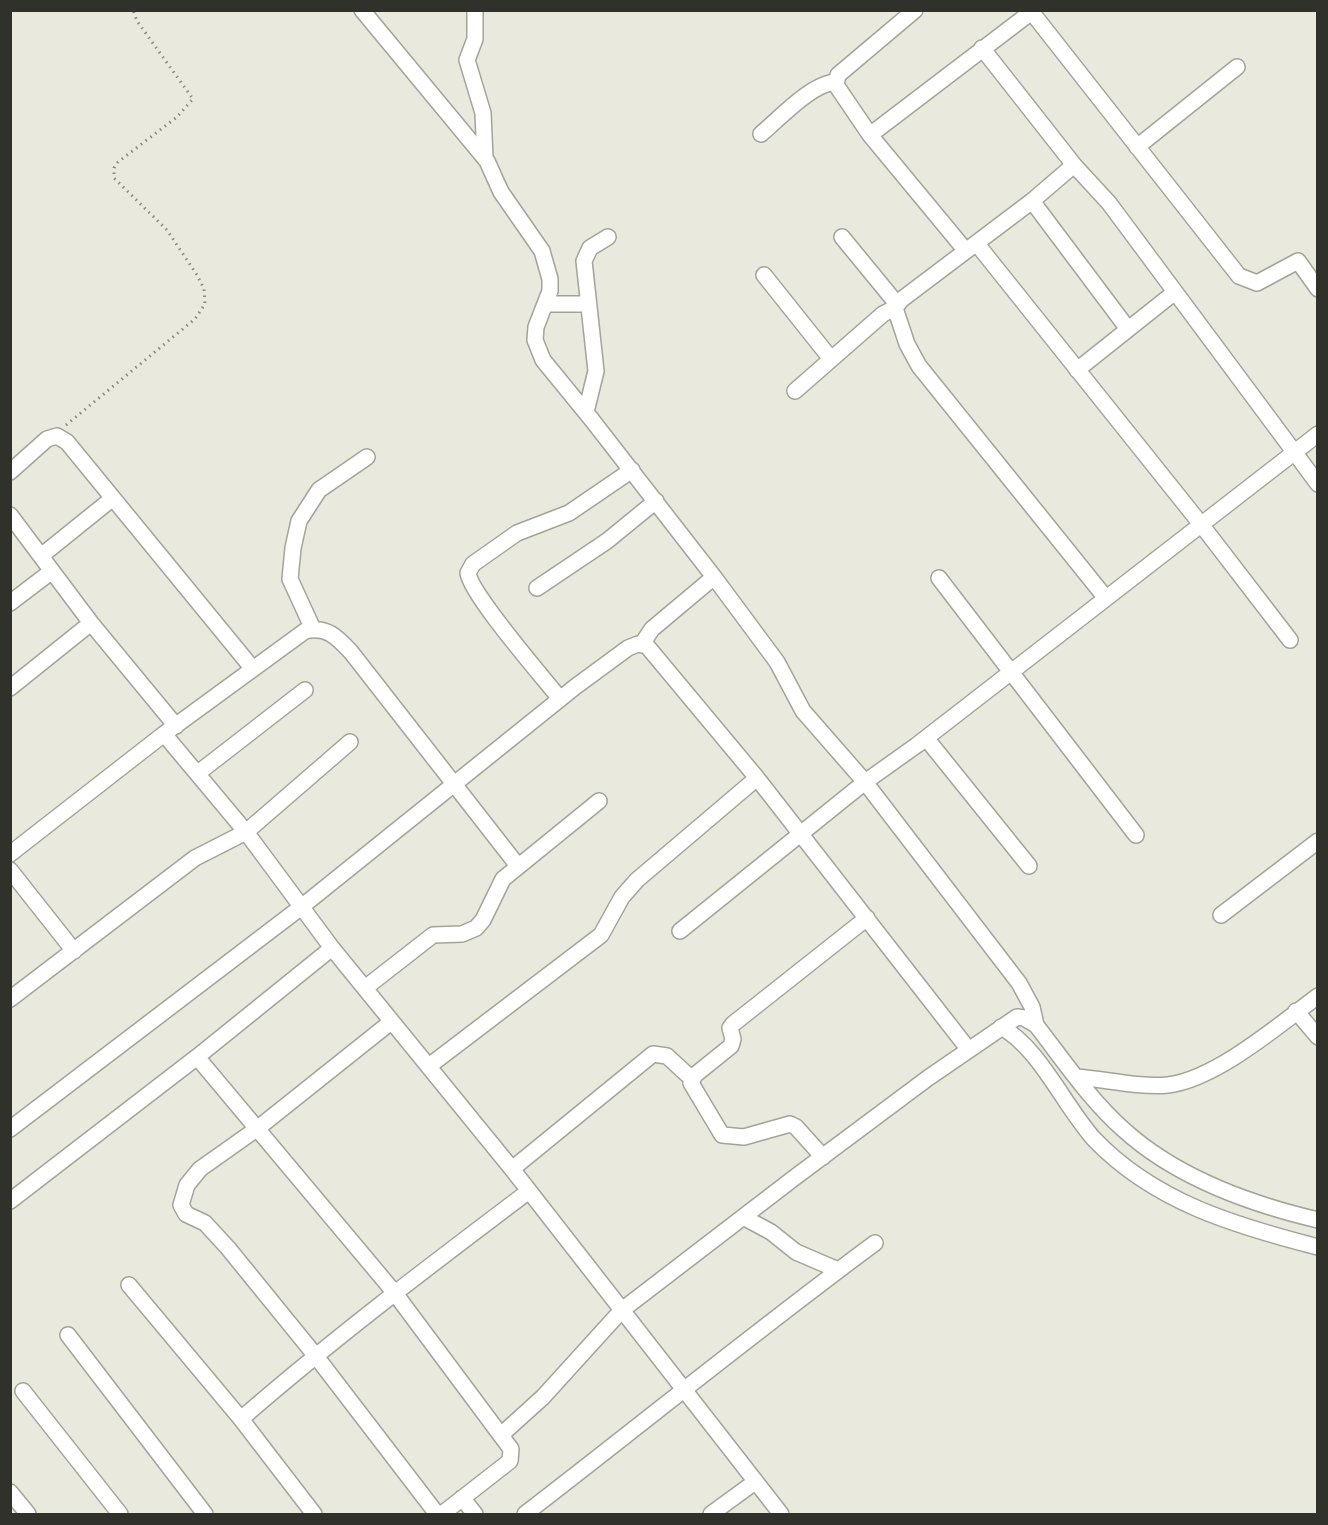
<!DOCTYPE html>
<html>
<head>
<meta charset="utf-8">
<style>
	body { margin:0 }
	#map { position:relative; width:1328px; height:1525px; overflow:hidden; background:#e9e9de; font-family:"Libre Baskerville",serif }
	canvas { display:block }
	.frame { position:absolute; inset:0; border:12px solid #31312c; pointer-events:none }
</style>
</head>
<body>
<div id="map">
<canvas width="1328" height="1525"></canvas>
<div class="frame"></div>
</div>
<script>
const ctx = document.querySelector('canvas').getContext('2d');
ctx.lineJoin = 'round';
function strokePath(path, color, width, dash) { ctx.strokeStyle = color; ctx.lineWidth = width; ctx.lineCap = dash ? 'butt' : 'round'; ctx.setLineDash(dash || []); ctx.stroke(path); }
const path = new Path2D(`
	M66,425L195,319L205,304L204,289L197,275L167,230L114,178V168L118,162L177,117L193,99L137,21L133,10`);
const minor = new Path2D(`
	M362,10L487,161L501,192L542,251L550,279V291L536,327L535,340L543,360L592,420L714,577L777,662L803,711L865,782L1019,983L1032,1007L1036,1025
	M475,10V39L467,60L483,113L485,158
	M915,10L838,75L836,85L870,135L966,251
	M1030,10L1239,276L1257,283L1298,261L1318,289
	M982,48L1074,165L1109,203L1318,484
	M761,134C780,118 812,83 836,82
	M870,135L1034,10
	M1137,147L1237,67
	M1074,165L1032,201L901,300L895,308L907,344L919,366L1105,597
	M1032,201L1128,329
	M842,237L897,304
	M977,244L1200,523L1290,640
	M764,275L831,359
	M546,304H587
	M1077,370L1175,292
	M795,391L883,314L895,308
	M586,412L596,371L584,261L590,248L608,237
	M10,472L47,439L57,436L67,442L253,669
	M10,515L91,623L176,726
	M41,556L113,498
	M939,578L1136,835
	M537,588L607,541L656,501
	M10,603L52,571
	M313,629L290,579L293,548L299,521L319,490L367,457
	M642,644L652,629L714,577
	M10,688L91,623
	M560,699C543,677 471,595 468,573L473,564L517,533L569,513L632,470
	M164,734L246,832L332,948L512,1169L781,1514
	M926,738L1029,866
	M198,773L305,690
	M10,854L164,734L305,631C327,626 337,637 351,652L518,866
	M10,870L74,951
	M1221,915L1318,841
	M680,931L865,782L917,745L1318,434
	M365,988L433,935L462,934L476,928L483,920L503,879L599,801
	M10,999L195,858L246,832L350,742
	M1296,1011L1318,1037
	M391,1022L258,1128L200,1169L187,1185L181,1205L186,1214L205,1223L228,1248L315,1355L437,1514
	M1001,1027C1038,1046 1065,1107 1094,1139C1154,1202 1236,1226 1318,1247
	M197,1057L394,1292L511,1449L510,1461L442,1514
	M429,1066L601,935L622,897L637,880L757,778
	M1076,1077C1105,1079 1141,1088 1168,1085C1216,1079 1279,1025 1318,996
	M10,1129L300,908L575,687L628,648L638,644L647,646L757,778L969,1050
	M823,1157L796,1127L790,1124L744,1137L722,1135L691,1083L695,1075L731,1046L733,1039L730,1028L733,1024L867,918
	M512,1169L653,1054L667,1056L692,1079
	M10,1201L197,1057L332,948
	M743,1217L771,1232L796,1252L838,1270
	M129,1285L241,1419L314,1514
	M68,1335L205,1514
	M23,1391L120,1514
	M241,1419C334,1338 431,1265 529,1191
	M501,1435L543,1397L622,1310L794,1178L928,1078L1017,1017L1024,1018L1036,1025C1064,1061 1090,1100 1124,1130C1177,1178 1250,1204 1318,1220
	M10,1492L28,1514
	M462,1498L475,1514
	M525,1514C642,1424 756,1331 875,1243
	M711,1514L755,1482`);
strokePath(minor, '#a3a499', 18);
strokePath(path, '#898981', 3, [1.5, 4.5]);
strokePath(minor, '#fff', 15);
</script>
</body>
</html>
